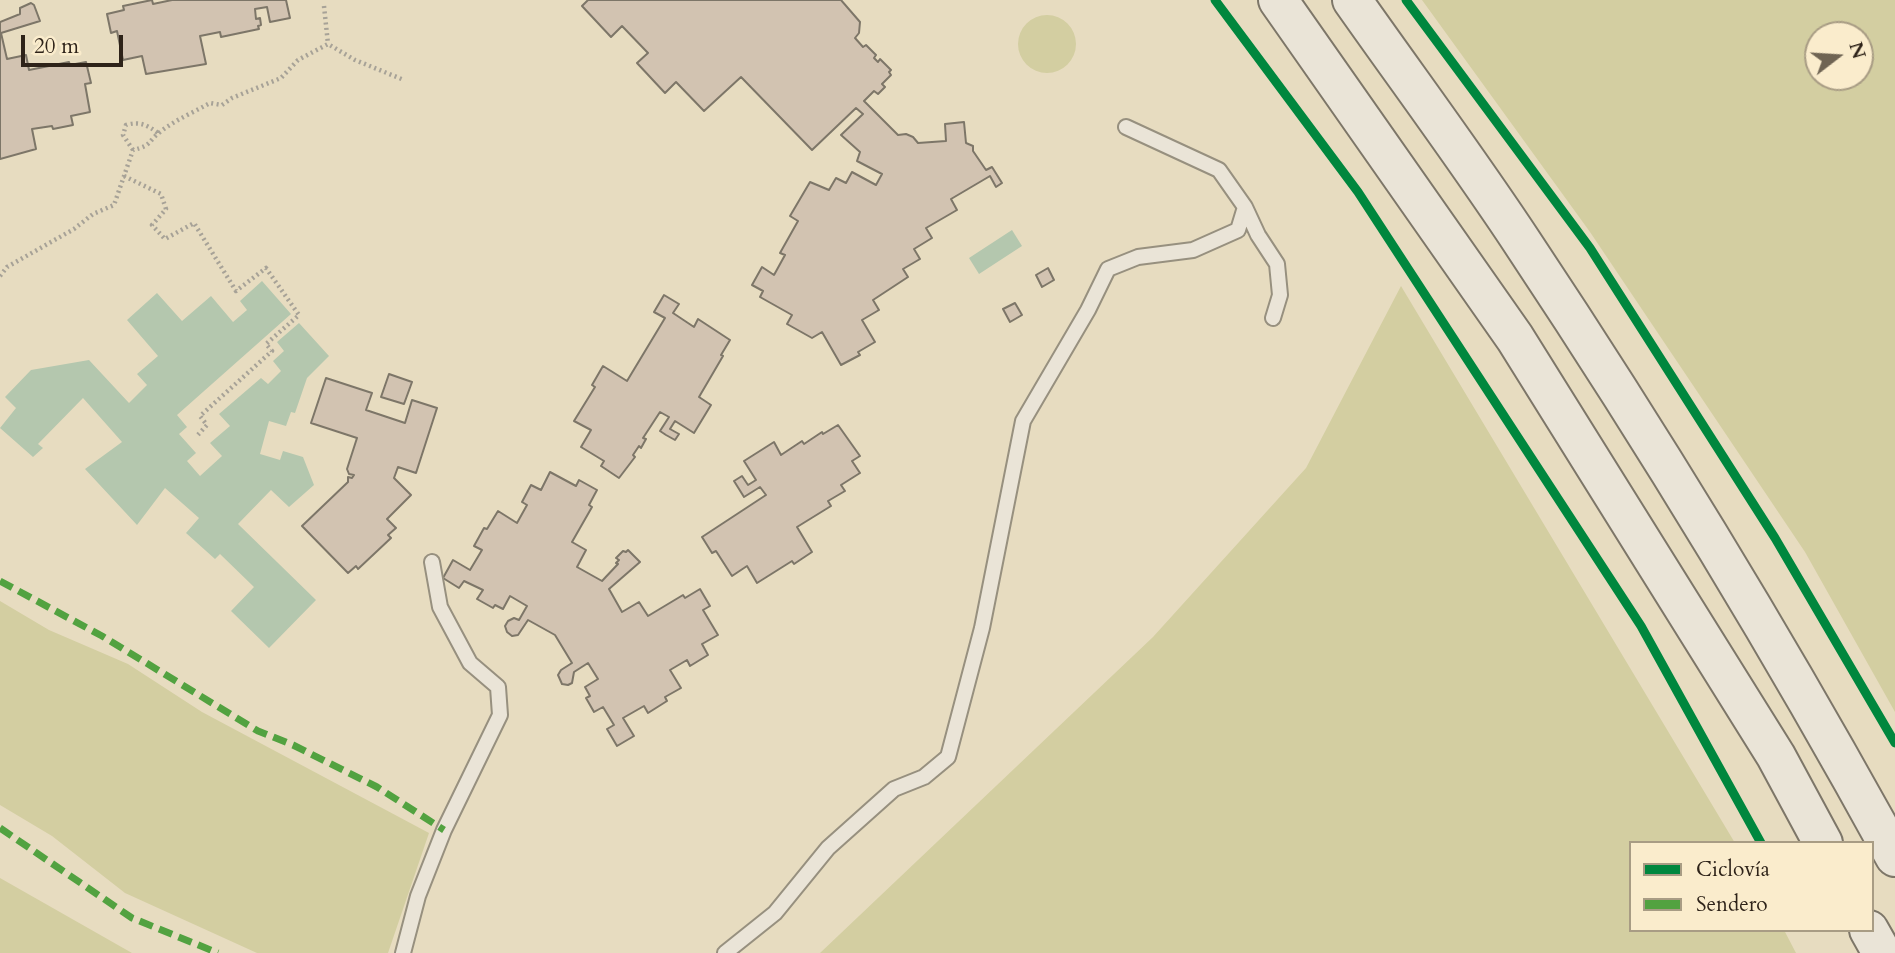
<!DOCTYPE html>
<html>
<head>
<meta charset="utf-8">
<style>
	body { margin:0 }
	#map { position:relative; width:1895px; height:953px; overflow:hidden; background:#e7dcc0; font-family:Cardo,serif }
	canvas { display:block }
	.legend { position:absolute; left:1629px; top:841px; width:245px; height:91px; box-sizing:border-box; background:#faeccc; border:2px solid #a89c84; margin:0; padding:9px 12px; list-style:none; font-size:21px; color:#2e2319 }
	.legend li { display:flex; align-items:center; gap:14px; height:35px }
	.legend b { width:35px; border:2px solid #a89c84 }
	.north { position:absolute; left:1804px; top:21px; width:70px; height:70px; box-sizing:border-box; background:#faeccc; border:2px solid #a89c84; border-radius:50%; rotate:73deg; font-size:19px; font-weight:700; line-height:28px; text-align:center; color:#2e2319 }
	.north::after { content:''; display:block; margin:auto; width:24px; height:32px; background:#6f6453; clip-path:polygon(50% 0,100% 100%,50% 72%,0 100%) }
	.scale { position:absolute; left:21px; top:35px; width:102px; height:32px; box-sizing:border-box; border:4px solid #2e2319; border-top:0; padding-left:9px; font-size:21px; line-height:24px; white-space:nowrap; color:#2e2319; -webkit-text-stroke:5px #faeccc; paint-order:stroke }
</style>
</head>
<body>
<div id="map">
<canvas width="1895" height="953"></canvas>
<ul class="legend">
<li><b style="height:9px;background:#00873e"></b>Ciclovía</li>
<li><b style="height:9px;background:#52a240"></b>Sendero</li>
</ul>
<div class="north">N</div>
<div class="scale">20 m</div>
</div>
<script>
const ctx = document.querySelector('canvas').getContext('2d');
ctx.lineJoin = 'round';
function paint(path, color) { ctx.fillStyle = color; ctx.fill(path, 'evenodd'); }
function strokePath(path, color, width, dash) { ctx.strokeStyle = color; ctx.lineWidth = width; ctx.lineCap = dash ? 'butt' : 'round'; ctx.setLineDash(dash || []); ctx.stroke(path); }
const green = new Path2D(`
	M1422,0H1895V712L1805,552L1590,232ZM1818,35H1860V77H1818Z
	M1018 44a29 29 0 1 1 58 0a29 29 0 1 1-58 0Z
	M1401,286L1735,843H1631V930H1784L1796,953H820L1153,637L1306,468Z
	M0,601L49,630L128,664L202,712L429,833L388,953H257L125,893L52,836L0,805Z
	M0,878L132,953H0Z`);
const water = new Path2D(`
	M1012,230L1022,246L979,274L969,258Z
	M262,281L291,314L177,415L187,427L179,434L196,453L187,461L200,476L222,456L210,443L230,426L219,414L261,378L268,384L281,371L273,361L284,351L277,342L299,323L329,356L307,378L295,413L291,412L286,426L269,421L260,454L280,460L283,451L303,457L314,485L289,507L271,490L238,524L316,600L269,648L231,611L254,587L220,554L215,559L186,533L199,518L165,488L137,525L85,469L122,442L83,398L38,444L43,448L33,457L0,428L16,408L5,397L31,370L89,360L129,403L147,385L137,374L158,356L127,320L157,293L182,321L211,296L233,322L247,310L240,301Z`);
const building = new Path2D(`
	M152,0L153,4L172,0H286L290,18L270,22L267,7L255,9L256,19L260,18L261,25L258,26L259,29L221,37L220,32L200,36L206,64L146,74L142,56L123,60L117,31L111,33L107,14L124,10L123,6Z
	M588,0H841L860,22L859,33L855,38L863,47L866,45L876,55L874,58L878,62L880,59L891,70L889,72L891,75L882,84L885,87L878,94L874,91L864,101L898,135L906,134L913,137L918,143L946,141L945,124L964,122L966,143L973,146V151L986,170L992,167L1002,183L996,187L990,176L951,199L957,210L926,228L932,238L914,249L920,259L903,269L908,277L873,300L879,310L862,320L875,342L858,352L860,355L841,365L822,332L812,338L787,324L792,315L760,297L763,291L752,285L762,267L774,275L785,255L780,253L798,221L790,216L810,182L829,190L836,178L846,183L852,172L876,185L882,174L857,161L860,152L841,135L863,114L856,108L812,150L741,77L704,111L676,82L665,93L637,63L648,53L622,26L611,37L582,6Z
	M31,3L34,5L40,21L1,33L7,59L26,55L29,70L69,62L70,65L86,62L91,83L85,84L90,112L71,116L73,125L53,129L52,126L32,129L36,149L0,159V22L20,14V8Z
	M1048,268L1054,280L1042,287L1036,275Z
	M664,295L679,304L673,313L694,327L698,319L730,340L721,355L723,356L699,397L711,405L694,433L675,421L670,429L679,434L675,440L666,435L660,431L669,417L660,412L643,438L646,439L641,448L639,446L633,455L635,457L619,478L601,466L604,461L581,447L591,430L574,421L595,387L592,385L603,366L627,381L665,318L654,312Z
	M1015,303L1022,315L1010,322L1003,309Z
	M389,374L412,382L404,404L381,397Z
	M326,378L372,393L366,410L405,423L412,400L437,408L416,473L398,467L394,478L411,495L387,519L396,528L388,535L391,538L358,569L356,566L348,573L302,526L348,482V477L352,478L354,475L349,474L347,469L357,438L311,423Z
	M838,425L860,456L852,461L860,473L841,485L845,491L828,501L831,506L797,527L812,552L794,564L792,561L757,583L747,566L732,576L716,551L712,553L702,537L766,495L760,487L744,497L734,481L742,476L748,485L756,480L744,461L774,442L781,455L802,441L804,444L822,432L823,434Z
	M550,472L576,486L579,480L597,490L589,505L592,507L572,542L586,550L577,567L602,581L618,564L616,563L619,560L616,558L623,551L626,552L628,550L640,562L609,589L622,612L639,602L648,616L683,595L685,598L700,589L710,606L703,610L718,635L702,644L708,655L690,666L687,660L670,670L681,688L665,697L667,701L648,713L644,706L623,718L634,736L617,746L607,729L614,725L603,707L594,712L586,698L590,696L585,687L598,679L588,663L574,672L572,683L568,685L562,684L558,675L561,670L572,663L555,635L528,620L518,635L512,636L507,632L505,626L508,621L514,618L519,620L527,606L510,596L503,609L495,605L493,608L477,599L483,590L464,581L459,588L443,578L453,560L470,570L482,550L474,546L484,528L487,529L498,511L517,523L527,505L522,502L531,485L541,490Z`);
const path = new Path2D(`
	M324,6L328,44
	M133,150L123,135L126,125C140,121 147,125 158,133
	M124,176L161,194L166,209L152,225L165,239L194,223L236,291L266,268L299,315L266,344L272,351L200,416L207,425L196,437
	M0,276L7,267L74,229L93,214L114,205L133,150C153,145 147,142 160,132C175,120 194,112 210,103L222,105L232,98L281,78L298,60L328,44L355,60L404,80`);
const service = new Path2D(`
	M1245,207L1258,235L1277,264L1280,295L1273,318
	M403,953L418,896L444,830L500,715L498,687L470,663L440,607L432,562
	M725,953L775,913L828,848L894,789L924,777L948,757L982,628L1023,421L1088,310L1108,269L1138,257L1193,250L1238,230L1245,207L1219,170L1126,127`);
const secondary = new Path2D(`
	M1278,0L1515,338L1776,756L1823,843
	M1352,0C1409,81 1468,160 1522,242C1655,442 1780,647 1895,857
	M1869,930L1882,953`);
const quiet = new Path2D(`
	M0,581L102,636L258,731L293,745L377,787L444,830
	M0,828L132,918L218,953`);
const cycleway = new Path2D(`
	M1215,0L1358,192L1641,626L1761,843
	M1406,0L1590,248L1775,538L1895,743`);
paint(green, '#d3cea1');
paint(water, '#b4c7ae');
paint(building, '#d2c3b1');
strokePath(building, '#7d7668', 2);
strokePath(service, '#97907f', 18);
strokePath(secondary, '#7d7668', 42);
strokePath(path, '#a7a297', 4.5, [2, 3.5]);
strokePath(service, '#eae4d7', 14);
strokePath(secondary, '#eae4d7', 38);
strokePath(quiet, '#52a240', 7, [14, 7]);
strokePath(cycleway, '#00873e', 9);
</script>
</body>
</html>
